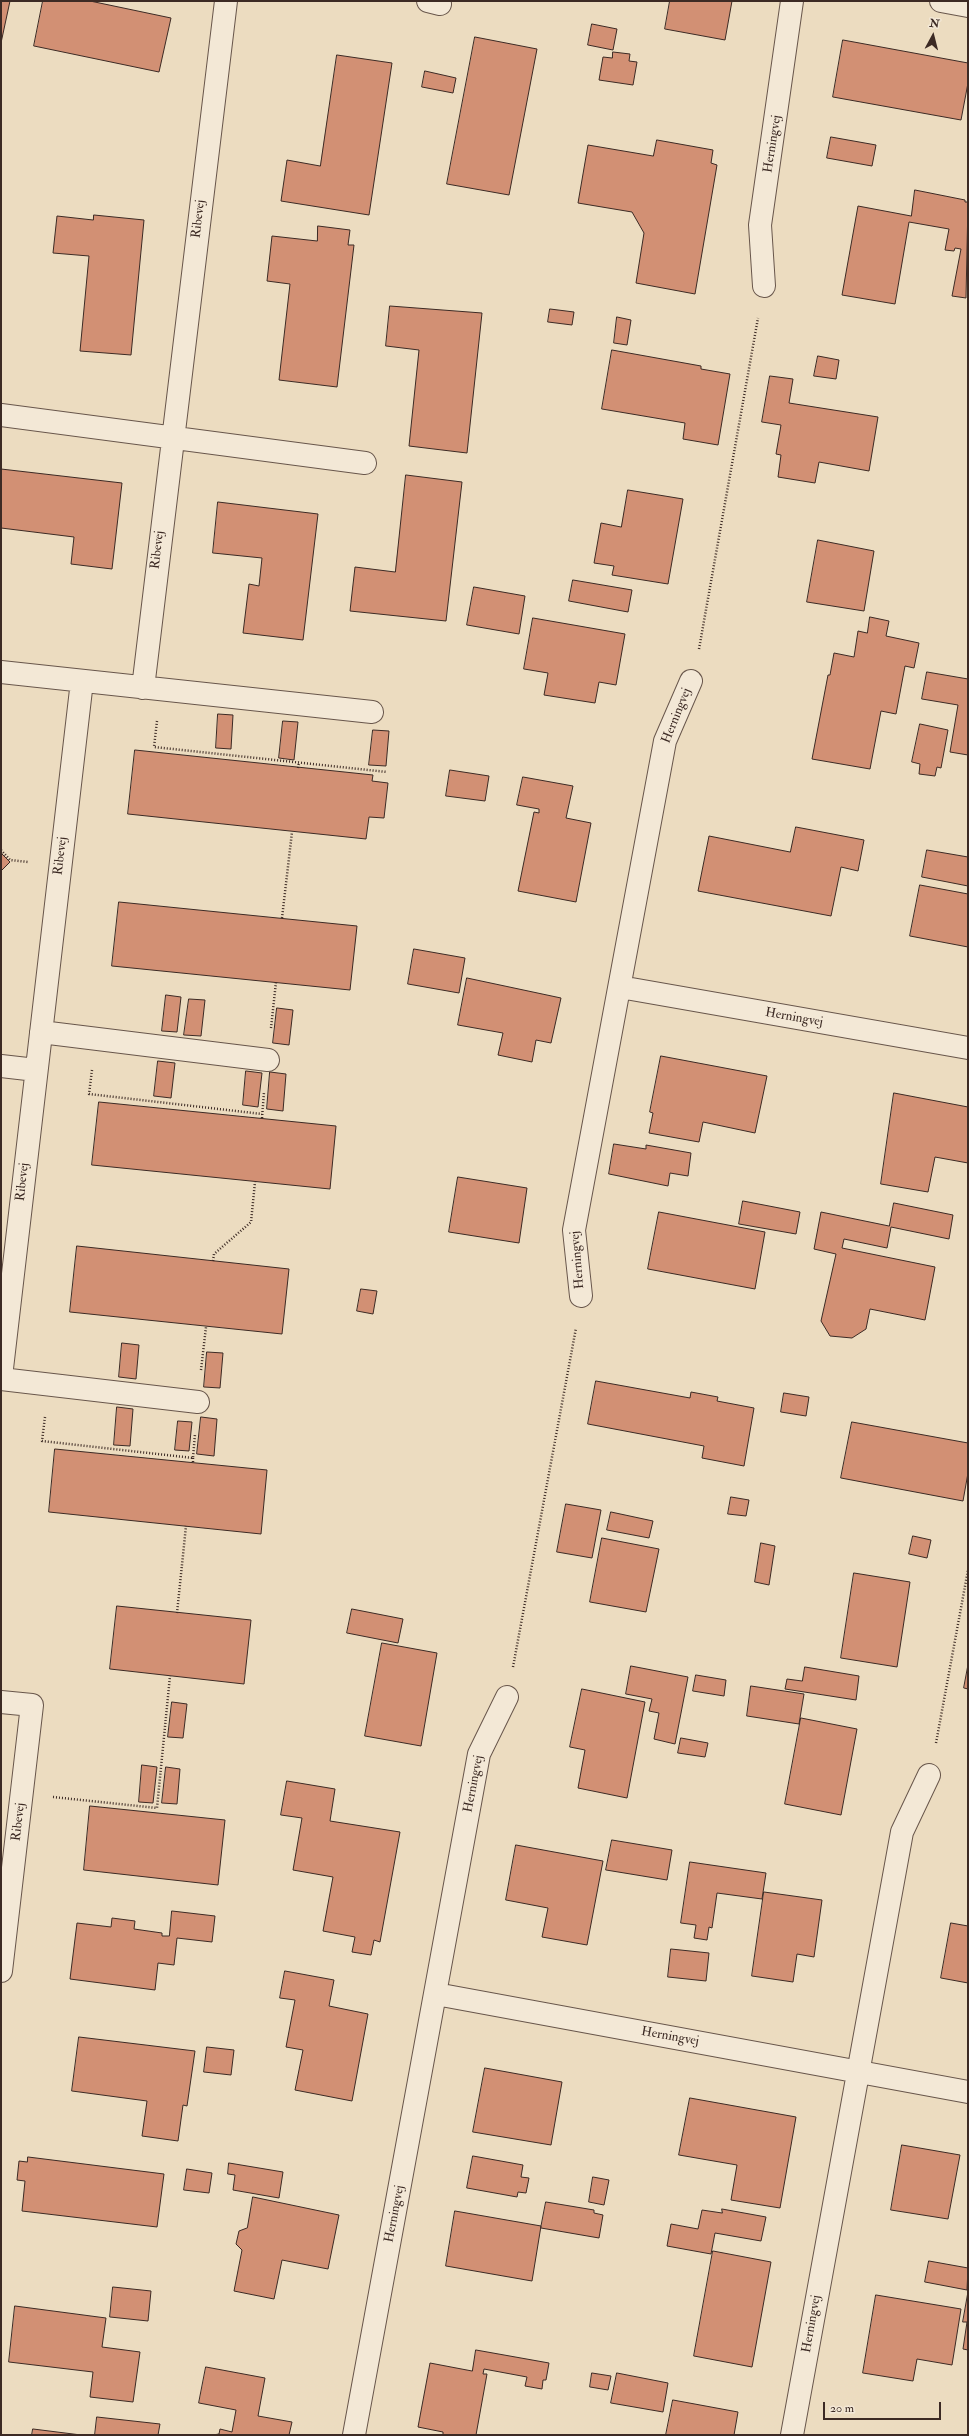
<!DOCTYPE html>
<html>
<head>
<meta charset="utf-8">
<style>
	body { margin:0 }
	#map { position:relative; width:969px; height:2436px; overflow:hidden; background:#ecdcc0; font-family:"IM FELL Double Pica",serif }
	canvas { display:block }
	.frame { position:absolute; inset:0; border:2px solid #3c2a24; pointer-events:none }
	.north { position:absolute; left:913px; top:16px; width:40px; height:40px; -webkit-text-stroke:3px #f3e8d6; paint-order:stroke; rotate:7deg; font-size:11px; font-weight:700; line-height:16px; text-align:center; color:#3c2a24 }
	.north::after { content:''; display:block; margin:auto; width:14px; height:18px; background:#3c2a24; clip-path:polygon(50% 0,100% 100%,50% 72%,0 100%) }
	.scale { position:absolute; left:823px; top:2402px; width:118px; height:18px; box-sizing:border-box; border:2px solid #3c2a24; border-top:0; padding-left:5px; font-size:12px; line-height:14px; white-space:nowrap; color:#3c2a24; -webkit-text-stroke:3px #f3e8d6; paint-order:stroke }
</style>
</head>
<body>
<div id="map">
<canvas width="969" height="2436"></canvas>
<div class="frame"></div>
<div class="north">N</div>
<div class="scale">20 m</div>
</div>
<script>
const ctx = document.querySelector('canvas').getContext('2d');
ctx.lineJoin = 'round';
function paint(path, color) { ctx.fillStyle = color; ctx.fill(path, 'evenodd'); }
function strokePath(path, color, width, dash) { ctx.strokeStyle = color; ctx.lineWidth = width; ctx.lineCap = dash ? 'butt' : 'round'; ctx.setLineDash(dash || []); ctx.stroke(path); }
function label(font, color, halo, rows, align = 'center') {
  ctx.font = font + ' "IM FELL Double Pica",serif'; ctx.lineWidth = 3; ctx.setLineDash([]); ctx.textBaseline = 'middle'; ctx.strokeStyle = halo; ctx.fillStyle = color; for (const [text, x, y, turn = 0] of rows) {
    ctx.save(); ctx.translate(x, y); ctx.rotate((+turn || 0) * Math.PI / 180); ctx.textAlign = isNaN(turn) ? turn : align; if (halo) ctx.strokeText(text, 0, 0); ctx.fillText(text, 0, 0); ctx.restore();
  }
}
const building = new Path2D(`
	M1,1H10L1,43Z
	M43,1H90L171,18L159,72L34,46Z
	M670,1H732L725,40L665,29Z
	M592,24L617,29L613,50L588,45Z
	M475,37L537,49L509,195L447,184Z
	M843,40L968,63V83L961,120L833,97Z
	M613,52L630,54L629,61L637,62L633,85L599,80L603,57L612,58Z
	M337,55L392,63L369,215L281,201L287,160L320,166Z
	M425,71L456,78L453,93L422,87Z
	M831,137L876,145L872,166L827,158Z
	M657,140L713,150L711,163L717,165L695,294L636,283L644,233L632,212L578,203L588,145L653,156Z
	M915,190L965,200V202H968L966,298L952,296L961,249L955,248L954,251L945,250L949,229L909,222L895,304L842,295L858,206L911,216Z
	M94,215L144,220L131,355L80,351L89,256L53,253L57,216L93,220Z
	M318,226L350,230L348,245H354L337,387L279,380L290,284L267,281L272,236L317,241Z
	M390,306L482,313L467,453L409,446L419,350L386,346Z
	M550,309L574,312L572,325L548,322Z
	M617,317L631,320L627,345L614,343Z
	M612,350L701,366V369L730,374L718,445L683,439L685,423L602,409Z
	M818,356L839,360L836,379L814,376Z
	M770,376L793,379L789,403L878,417L869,471L819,462L815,483L778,477L781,455L776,454L781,425L762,422Z
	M1,469L122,483L112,569L71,564L74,537L1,528Z
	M406,475L462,482L446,621L350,611L355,567L395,572Z
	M628,490L683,499L668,584L612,575L614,566L594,563L601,523L621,527Z
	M218,502L318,514L303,640L243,633L249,584L259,586L262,558L213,553Z
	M818,540L874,551L864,611L807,602Z
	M573,580L632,590L628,612L569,601Z
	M474,587L525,596L519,634L467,625Z
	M870,617L889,621L886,636L919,643L914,668L905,666L896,714L881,711L870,769L812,759L828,675H830L834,653L854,657L858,631L867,633Z
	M533,618L625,634L616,685L599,682L595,703L544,695L548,673L524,669Z
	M927,672L968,679V755L950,752L958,705L922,699Z
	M218,714L233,715L231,749L216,748Z
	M283,721L298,722L294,760L279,758Z
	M920,724L948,730L941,768L937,767L935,776L919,774L920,764L912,762Z
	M373,730L389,731L386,766L369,765Z
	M135,750L373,775L372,781L388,783L384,818L369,817L366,839L128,814Z
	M450,770L489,776L485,801L446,796Z
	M523,777L573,786L566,818L591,823L576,902L518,891L534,812L539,813V809L517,805Z
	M796,827L864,840L858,871L841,867L831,916L698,891L709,836L790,852Z
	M927,850L968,857V886L922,877Z
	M1,853L10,862L1,871Z
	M920,885L968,894V947L910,936Z
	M119,902L357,926L350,990L112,966Z
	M414,949L465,958L459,993L408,984Z
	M467,978L561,998L551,1043L536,1040L532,1062L498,1055L503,1033L458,1025Z
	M166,995L181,997L177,1032L162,1031Z
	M189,999L205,1000L201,1036L184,1035Z
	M277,1008L293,1010L289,1045L273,1043Z
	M661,1056L767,1076L755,1133L703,1122L699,1142L649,1133L653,1113L650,1112Z
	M158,1061L175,1063L171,1098L154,1096Z
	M246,1071L262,1073L258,1107L243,1105Z
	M270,1072L286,1074L283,1111L267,1109Z
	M894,1093L968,1107V1163L935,1157L928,1192L881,1184Z
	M99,1102L336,1126L330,1189L92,1165Z
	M614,1144L646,1149V1145L691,1153L688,1176L670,1173L668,1186L609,1174Z
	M458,1177L527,1188L519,1243L449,1232Z
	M743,1201L800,1212L796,1234L739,1224Z
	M894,1203L953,1215L949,1239L891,1227L887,1248L844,1239L842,1248L935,1267L925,1320L870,1309L866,1329L852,1338L830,1336L821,1321L836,1254L814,1249L821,1212L889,1226Z
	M659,1212L765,1232L755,1289L648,1269Z
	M77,1246L289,1269L282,1334L70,1312Z
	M361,1289L377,1291L373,1314L357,1311Z
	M122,1343L139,1345L136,1379L119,1377Z
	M207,1352L223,1353L220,1388L204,1387Z
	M596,1381L690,1398L691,1392L718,1397L717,1401L754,1408L744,1466L702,1458L704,1446L588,1424Z
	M784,1393L809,1397L806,1416L781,1412Z
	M117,1407L133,1409L130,1446L114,1445Z
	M201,1417L217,1419L214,1456L197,1454Z
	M178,1421L192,1422L189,1451L175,1450Z
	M852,1422L968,1443V1473L963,1501L841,1478Z
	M55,1449L267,1470L261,1534L49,1512Z
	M731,1497L749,1500L746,1516L728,1514Z
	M566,1504L601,1510L592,1558L557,1552Z
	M611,1512L653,1521L649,1538L607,1530Z
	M913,1536L931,1540L927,1558L909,1554Z
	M602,1538L659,1549L646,1612L590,1602Z
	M761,1543L775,1546L769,1585L755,1582Z
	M854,1573L910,1582L897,1667L841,1658Z
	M117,1606L251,1620L244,1684L110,1669Z
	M352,1609L403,1619L398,1643L347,1633Z
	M382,1643L437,1653L421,1746L365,1736Z
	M968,1665V1689L964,1688Z
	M631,1666L688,1677L675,1744L654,1739L659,1713L649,1711L652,1699L626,1694Z
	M805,1667L859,1676L856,1700L785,1689L787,1679L802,1681Z
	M696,1675L726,1680L724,1696L693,1691Z
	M751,1686L804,1694L799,1724L747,1716Z
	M582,1689L645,1702L627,1798L578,1788L585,1750L570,1747Z
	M172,1702L187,1704L183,1738L168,1737Z
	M801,1718L857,1729L841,1815L785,1804Z
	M681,1738L708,1743L705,1757L678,1753Z
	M142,1765L157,1767L153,1803L139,1802Z
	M166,1767L180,1769L177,1804L162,1803Z
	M287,1781L335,1789L330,1821L400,1832L380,1942L374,1940L371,1955L352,1952L355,1937L323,1931L333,1877L293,1870L302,1818L281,1815Z
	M90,1806L225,1820L218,1885L84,1870Z
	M612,1840L672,1850L667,1880L606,1870Z
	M516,1845L603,1861L587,1945L542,1937L548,1908L506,1900Z
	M690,1862L766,1873L762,1899L717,1893L712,1928L709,1927L707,1940L694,1938L696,1925L681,1923Z
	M764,1892L822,1900L814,1957L797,1954L793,1982L752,1976Z
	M172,1911L215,1916L212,1942L177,1938L174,1965L158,1963L155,1990L70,1979L77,1923L111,1927L112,1918L135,1921L134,1929L162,1933V1936H169Z
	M951,1923L968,1926V1983L941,1978Z
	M671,1949L709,1953L706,1981L668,1977Z
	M285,1971L334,1980L329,2006L368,2014L352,2101L295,2090L303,2050L286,2047L295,2000L280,1998Z
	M79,2037L195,2051L187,2106L183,2105L178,2141L142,2136L147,2101L72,2091Z
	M207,2047L234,2050L231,2075L204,2072Z
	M485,2068L562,2082L551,2145L473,2132Z
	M690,2098L796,2117L780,2208L731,2200L737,2165L679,2155Z
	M902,2145L960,2155L948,2219L891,2210Z
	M473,2156L523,2165L521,2177L529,2178L526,2193L518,2192L517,2197L467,2188Z
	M28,2157L164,2174L157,2227L22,2211L25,2181L17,2180L19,2161L27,2162Z
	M229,2163L283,2172L279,2198L233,2190L235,2175L228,2174Z
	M187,2169L212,2173L209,2193L184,2190Z
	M593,2177L609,2180L604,2205L589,2202Z
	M253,2197L339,2215L328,2269L282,2260L274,2299L234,2291L242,2250L236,2244L239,2231L247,2228Z
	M546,2202L594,2210V2213L603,2215L599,2238L541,2228Z
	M722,2209L766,2217L761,2241L715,2233L711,2254L667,2246L671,2224L698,2229L702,2210L722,2213Z
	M455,2211L541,2226L532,2281L446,2266Z
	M713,2251L771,2262L752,2367L694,2356Z
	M929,2261L968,2268L967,2290L925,2282Z
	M113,2287L151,2291L148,2321L110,2317Z
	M968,2292V2350L963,2349L967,2322H963Z
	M876,2295L961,2309L952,2365L917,2359L913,2381L863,2373Z
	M15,2306L106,2318L102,2347L140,2352L133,2402L90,2397L93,2372L9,2362Z
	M476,2350L549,2363L546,2380H543L542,2389L525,2386L527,2377L484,2369L483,2374H487L476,2435H443V2432L418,2427L430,2363L472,2371Z
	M206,2367L265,2378L258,2416L292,2422L289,2435H213L219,2434L220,2429L232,2432L236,2410L199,2403Z
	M592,2373L611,2376L608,2390L590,2387Z
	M617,2373L668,2383L663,2412L611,2403Z
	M673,2400L738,2412L734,2435H666Z
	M97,2417L160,2424L158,2435H95Z
	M33,2429L81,2435H32Z`);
const path = new Path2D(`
	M699,649L758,318
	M157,721L154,747L387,772
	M298,768L299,762
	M1,850L10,860L28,862
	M282,918L292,832
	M271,1028L276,982
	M92,1070L89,1094L262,1114
	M262,1118L264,1092
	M213,1261L214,1254L251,1222L255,1182
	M201,1370L206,1327
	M45,1417L42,1441L193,1458L195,1434
	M193,1458V1462
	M177,1613L186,1526
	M513,1667L576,1328
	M936,1743L968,1570
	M53,1797L157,1808L170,1676`);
const minor = new Path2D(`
	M428,1L440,4
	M941,1L968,6
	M764,286L760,225L792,1
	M1,415L365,463
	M1,672L372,712
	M143,688L226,1
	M620,987L968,1048
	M41,1032L268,1060
	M1,1066L36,1070
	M581,1296L574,1230L665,741L691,681
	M1,1377L82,681
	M1,1379L198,1402
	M1,1702L32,1705L1,1971
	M436,1994L968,2092
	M354,2435L479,1754L507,1697
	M792,2435L902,1832L929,1775`);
const streetNames = [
	["Herningvej",773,144,-81],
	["Ribevej",199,219,-83],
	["Ribevej",158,550,-83],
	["Herningvej",677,716,-68],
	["Ribevej",61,856,-83],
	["Herningvej",794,1018,10],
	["Ribevej",23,1182,-84],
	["Herningvej",578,1260,-95],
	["Herningvej",474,1784,-79],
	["Ribevej",19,1822,-83],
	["Herningvej",670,2037,10],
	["Herningvej",395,2214,-79],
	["Herningvej",812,2324,-80]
];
paint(building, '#d29074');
strokePath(building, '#3c2a24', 1);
strokePath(minor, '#68564b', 24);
strokePath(path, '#3c2a24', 2.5, [1, 2]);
strokePath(minor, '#f3e8d6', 22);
label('13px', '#3c2a24', '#f3e8d6', streetNames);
</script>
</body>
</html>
